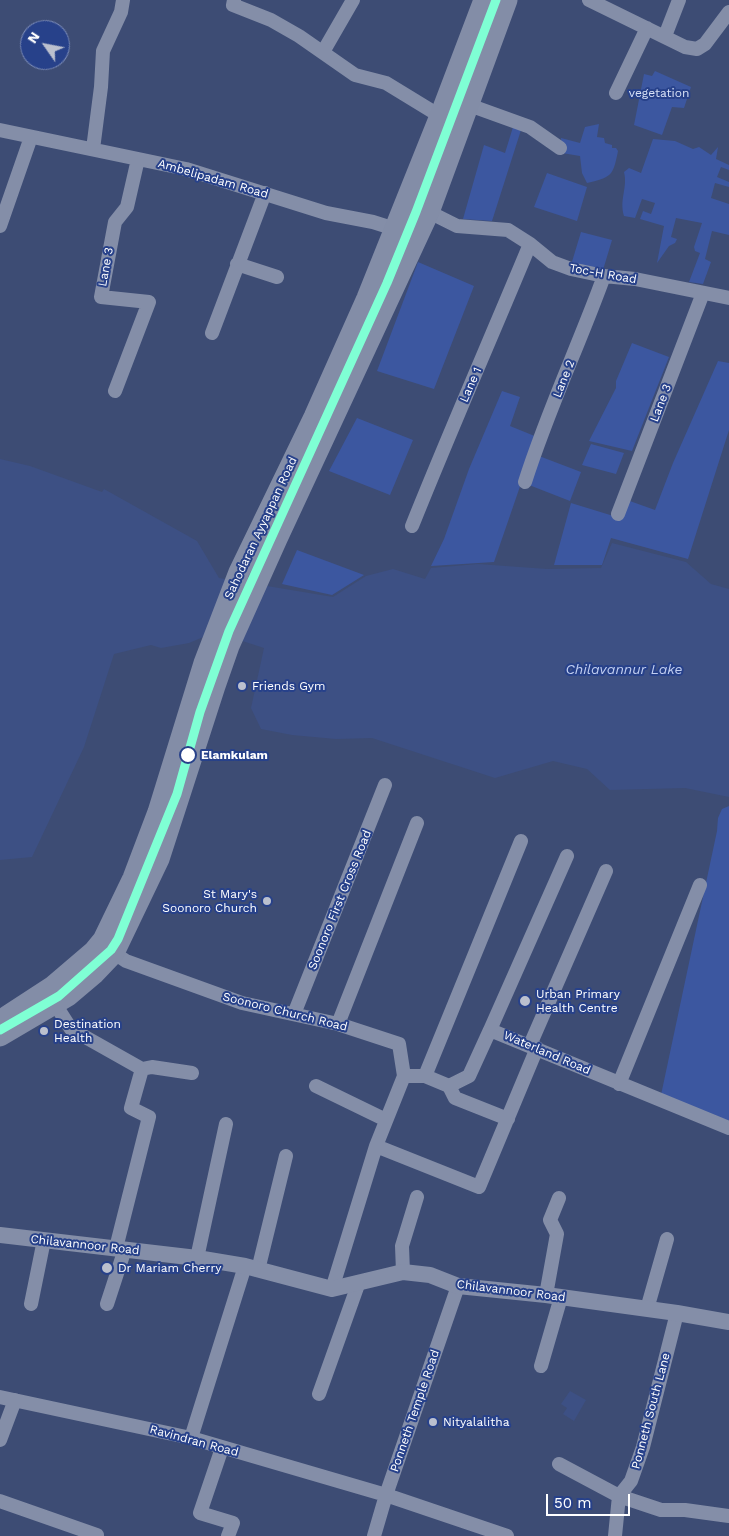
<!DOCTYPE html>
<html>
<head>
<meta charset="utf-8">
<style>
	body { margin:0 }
	#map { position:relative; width:729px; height:1536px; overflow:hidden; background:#3d4c74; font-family:"Work Sans",sans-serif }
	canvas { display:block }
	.north { position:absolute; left:20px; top:20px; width:50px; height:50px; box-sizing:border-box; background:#27418a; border:1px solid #7d8db9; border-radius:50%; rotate:303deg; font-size:14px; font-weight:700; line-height:20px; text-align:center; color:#fff }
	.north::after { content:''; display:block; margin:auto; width:18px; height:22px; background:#bbc0ce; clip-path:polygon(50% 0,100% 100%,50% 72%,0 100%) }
	.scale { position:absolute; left:546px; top:1494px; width:84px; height:22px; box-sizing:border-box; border:2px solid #fff; border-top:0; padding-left:6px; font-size:15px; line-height:18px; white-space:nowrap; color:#fff; -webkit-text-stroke:4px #27418a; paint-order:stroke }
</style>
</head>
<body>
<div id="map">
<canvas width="729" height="1536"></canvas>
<div class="north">N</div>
<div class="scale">50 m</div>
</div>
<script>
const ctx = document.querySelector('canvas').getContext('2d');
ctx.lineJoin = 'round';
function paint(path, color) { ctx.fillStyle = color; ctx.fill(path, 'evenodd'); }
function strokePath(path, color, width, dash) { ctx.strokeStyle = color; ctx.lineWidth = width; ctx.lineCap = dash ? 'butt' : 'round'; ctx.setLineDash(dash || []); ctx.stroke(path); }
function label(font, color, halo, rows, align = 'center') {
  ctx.font = font + ' "Work Sans",sans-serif'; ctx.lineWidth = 4; ctx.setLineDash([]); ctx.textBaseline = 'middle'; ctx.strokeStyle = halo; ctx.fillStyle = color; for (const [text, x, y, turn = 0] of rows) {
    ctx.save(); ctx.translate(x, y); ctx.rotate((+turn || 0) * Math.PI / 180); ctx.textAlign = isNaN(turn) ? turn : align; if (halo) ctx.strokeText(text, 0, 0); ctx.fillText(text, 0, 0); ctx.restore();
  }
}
const green = new Path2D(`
	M655,71L691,87L684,108L672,107L662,135L634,125L644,74L652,76Z
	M599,124L597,137L604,138L605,143L612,145V148H616L618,151C613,176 612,177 587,183L582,173L580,156L562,153L561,138L580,143L585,127Z
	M513,127L521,130L492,221L463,219L484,145L505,153Z
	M653,139L675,141L693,149L699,147L711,155L718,147L716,159L729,165V170L721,167L717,177L729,182V187L715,183L711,198L729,204V235L712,231L705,259L711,262L703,284L689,282L700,253L695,251L694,247L702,223L676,218L671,237L677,239L675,243L669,246L657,263L664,226L640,219L643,211L651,214L655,203L642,199L635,218L624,216C619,199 628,188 624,172L629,168L641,173Z
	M547,173L587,187L577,221L534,207Z
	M581,232L612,240L603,270L571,265Z
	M418,262L474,286L434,389L377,371Z
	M632,343L669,357L632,451L589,441L616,388V381Z
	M718,361L729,363V430L688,559L611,538L602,565H554L571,503L620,518L627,500L655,510L673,463Z
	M502,391L520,397L510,426L537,437L494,562L431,566L444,539L469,469Z
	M357,418L413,440L390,495L329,471Z
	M591,444L624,453L616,474L582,465Z
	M539,456L581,472L570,501L529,485Z
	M297,550L364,575L332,595L282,584Z
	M729,806V1121L661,1095L717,831L718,818L722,809Z`);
const water = new Path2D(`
	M0,459L30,466L102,492L104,489L197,541L219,578L333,597L366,576L393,569L425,579L431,568L478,564L547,569L601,568L612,543L686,562L711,584L729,589V797L685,788L610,790L587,769L553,761L495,778L372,738L336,739L292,735L261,729L251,708L264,648L215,632L189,643L161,648L151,645L114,654L84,747L32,857L0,860Z
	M570,1391L586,1400L574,1421L563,1414L567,1408L561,1404Z`);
const minor = new Path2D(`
	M234,0L233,5L271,20L299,36L355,75L386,83L440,116
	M589,0L685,47L697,49L705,44L729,12
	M665,36L679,0
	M323,52L353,0
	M616,93L647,28
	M469,105L530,127L560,148
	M0,130L186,169L326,213L373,222L395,229
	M93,149L101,87L103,51L121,12L123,0
	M429,212L457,226L508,230L530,244L552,262L571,269L604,276L635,279L729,298
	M0,226L31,137
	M237,264L277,277
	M212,333L265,193
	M115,391L149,302L101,297L115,222L127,207L138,159
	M525,482C547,412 579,345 604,276
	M618,514L703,293
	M412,526C450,431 491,338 530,244
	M114,953L126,961L242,1003L338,1024L399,1044L404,1076
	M55,1004L71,1029L142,1069L152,1067L192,1073
	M294,1014L385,785
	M338,1024L417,823
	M490,1030L567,856
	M530,1045L606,871
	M404,1076H425L449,1086L469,1076L490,1030L729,1128
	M425,1076L521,841
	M619,1084L700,885
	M316,1086L386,1120
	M449,1086L455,1098L508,1119
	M376,1146L479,1187L537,1048
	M116,1248L149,1117L131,1108L142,1069
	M197,1258L226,1124
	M258,1270L286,1156
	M403,1272L402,1246L417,1197
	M332,1289L376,1146L404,1076
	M546,1295L557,1234L550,1220L559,1198
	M31,1304L44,1240
	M107,1304L125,1249
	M647,1309L667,1239
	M541,1366L561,1297
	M319,1394L359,1282
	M0,1397L191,1438L386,1495L507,1536
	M191,1438L245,1266
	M0,1440L15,1400
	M222,1448L200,1513L233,1523L228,1536
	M559,1464L619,1496L661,1510H685L729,1516
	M0,1501L97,1535L96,1536
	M374,1536L386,1495L458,1286
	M615,1536L619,1496L631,1481L643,1447L677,1313`);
const tertiary = new Path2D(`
	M0,1235L197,1258L245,1266L332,1289L403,1272L430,1275L458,1286L546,1295L677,1313L729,1322`);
const primary = new Path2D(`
	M7,1016L53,986L94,951L103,940L133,878L158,812L204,663L239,572L314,417L367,298L440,116L484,0
	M0,1036L68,996L94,974L114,953L159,859L215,686L229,646L277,539L429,212L507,0`);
const metro1 = new Path2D(`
	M0,1030L59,996L111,950L118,939L177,794L200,712L229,631L387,283L416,212L496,0`);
const markers = [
	[242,686,5,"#bbc0ce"],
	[188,755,8,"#fff"],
	[267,901,5,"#bbc0ce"],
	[525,1001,6,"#bbc0ce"],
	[44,1031,5,"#bbc0ce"],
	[107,1268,6,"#bbc0ce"],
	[433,1422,5,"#bbc0ce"]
];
const parkNames = [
	["vegetation",659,93]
];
const streetNames = [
	["Ambelipadam Road",213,179,16],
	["Lane 3",106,267,-80],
	["Toc-H Road",603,274,10],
	["Lane 2",564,379,-68],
	["Lane 1",471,385,-66],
	["Lane 3",661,403,-69],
	["Sahodaran Ayyappan Road",261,528,-65],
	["Soonoro First Cross Road",340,900,-68],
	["Soonoro Church Road",285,1012,14],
	["Waterland Road",547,1053,23],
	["Chilavannoor Road",85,1245,6],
	["Chilavannoor Road",511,1291,7],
	["Ponneth Temple Road",415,1411,-71],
	["Ponneth South Lane",651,1411,-75],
	["Ravindran Road",194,1441,15]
];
const poiNames = [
	["Friends Gym",252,686],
	["St Mary's",257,894,"right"],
	["Soonoro Church",257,908,"right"],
	["Urban Primary",536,994],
	["Health Centre",536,1008],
	["Destination",54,1024],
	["Health",54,1038],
	["Dr Mariam Cherry",118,1268],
	["Nityalalitha",443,1422]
];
const stopNames = [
	["Elamkulam",201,755]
];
const waterNames = [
	["Chilavannur Lake",624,670]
];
paint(green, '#3c57a0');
paint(water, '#3d5084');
strokePath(minor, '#848ea8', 14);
strokePath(tertiary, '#848ea8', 16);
strokePath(primary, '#838da7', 21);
strokePath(metro1, '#7fffd4', 9);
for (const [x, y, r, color] of markers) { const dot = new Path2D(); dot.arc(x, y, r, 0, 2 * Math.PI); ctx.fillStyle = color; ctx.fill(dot); strokePath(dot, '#27418a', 2); }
label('12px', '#d9e2f7', '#27418a', parkNames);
label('12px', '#fff', '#27418a', streetNames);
label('12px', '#fff', '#27418a', poiNames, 'left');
label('bold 12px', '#fff', '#27418a', stopNames, 'left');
label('italic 14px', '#c1cef1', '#27418a', waterNames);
</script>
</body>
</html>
